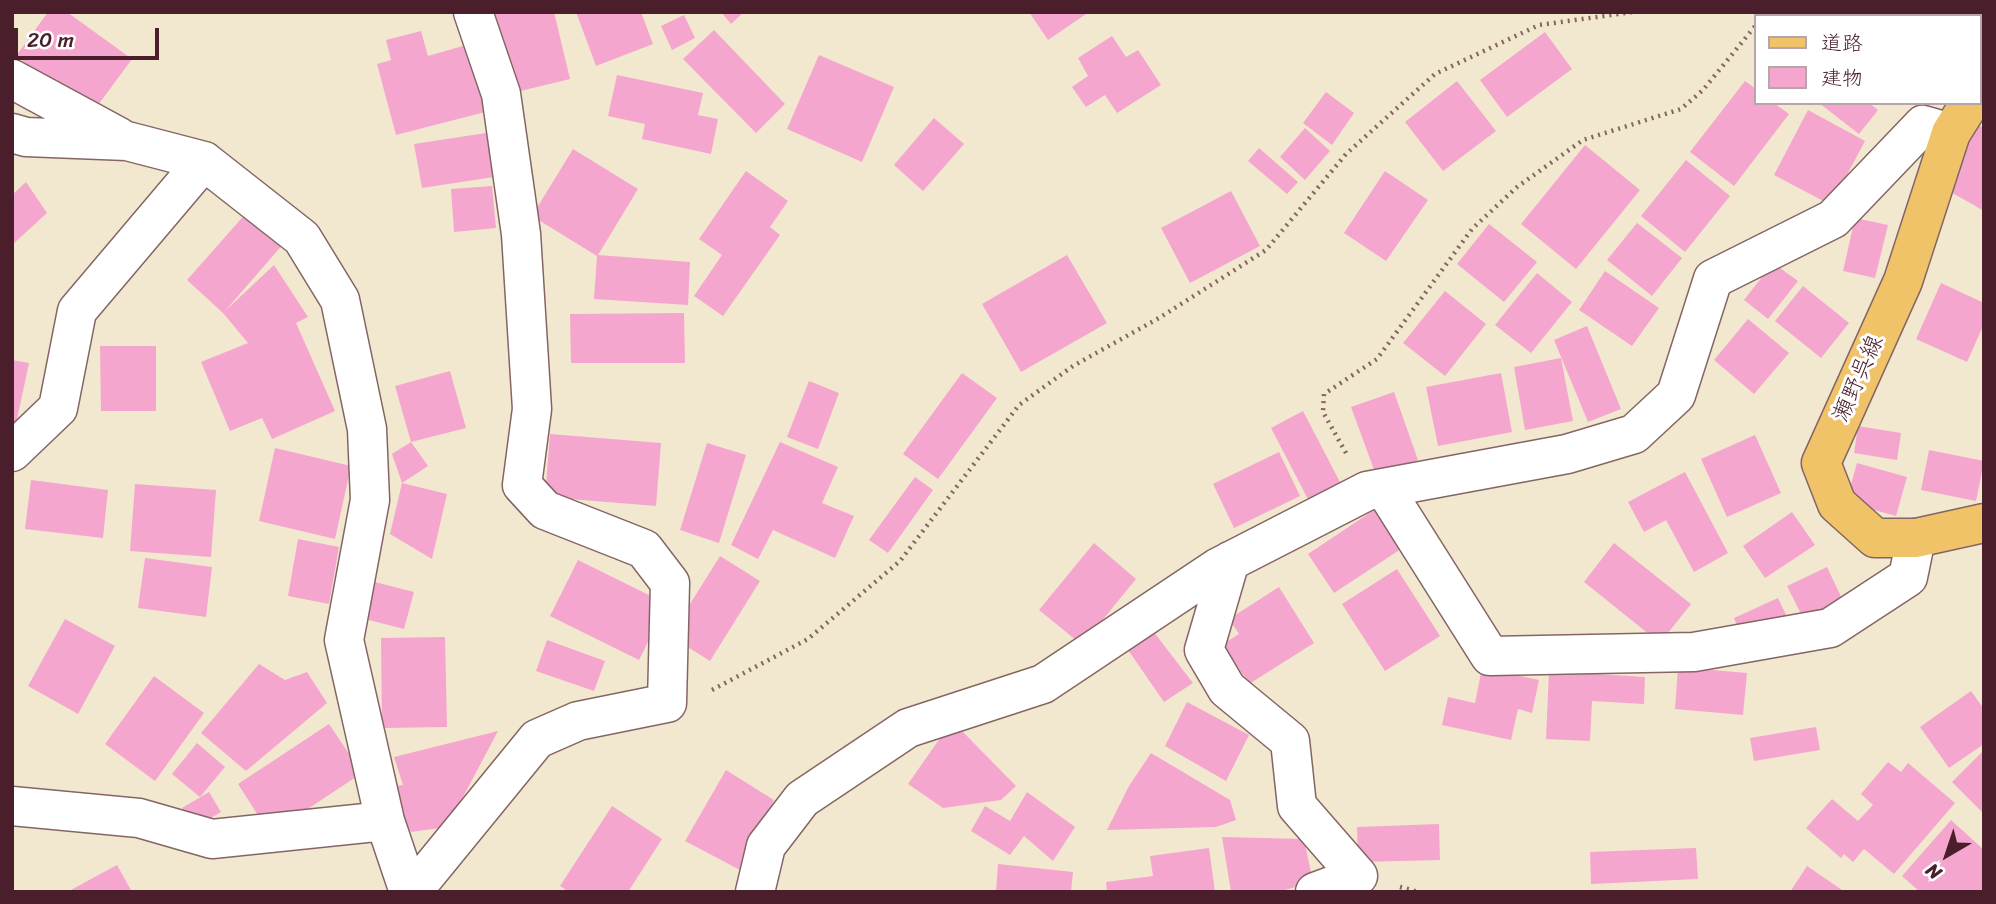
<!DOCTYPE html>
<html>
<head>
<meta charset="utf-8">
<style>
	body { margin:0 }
	#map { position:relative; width:1996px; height:904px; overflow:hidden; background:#f2e8cf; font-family:Sriracha,"Klee One",sans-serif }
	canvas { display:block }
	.frame { position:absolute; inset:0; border:14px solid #4a1f2b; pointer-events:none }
	.legend { position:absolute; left:1754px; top:14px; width:228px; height:91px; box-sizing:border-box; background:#fff; border:2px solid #b7a5aa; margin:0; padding:9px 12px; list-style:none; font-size:21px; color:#4a1f2b }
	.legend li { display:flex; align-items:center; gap:14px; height:35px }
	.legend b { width:35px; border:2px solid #b7a5aa }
	.north { position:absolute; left:1912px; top:820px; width:70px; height:70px; -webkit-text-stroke:5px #fff; paint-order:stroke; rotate:219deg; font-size:19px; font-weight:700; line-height:28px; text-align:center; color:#4a1f2b }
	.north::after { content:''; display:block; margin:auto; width:24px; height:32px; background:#4a1f2b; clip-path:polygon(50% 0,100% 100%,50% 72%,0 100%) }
	.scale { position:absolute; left:14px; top:28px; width:145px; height:32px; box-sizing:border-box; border:4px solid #4a1f2b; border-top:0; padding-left:9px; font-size:21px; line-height:24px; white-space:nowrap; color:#4a1f2b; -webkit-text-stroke:5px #fff; paint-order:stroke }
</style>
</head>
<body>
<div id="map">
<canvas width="1996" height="904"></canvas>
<div class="frame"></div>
<ul class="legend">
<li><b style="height:9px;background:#f1c369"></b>道路</li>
<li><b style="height:19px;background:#f5a6ce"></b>建物</li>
</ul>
<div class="north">N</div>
<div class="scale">20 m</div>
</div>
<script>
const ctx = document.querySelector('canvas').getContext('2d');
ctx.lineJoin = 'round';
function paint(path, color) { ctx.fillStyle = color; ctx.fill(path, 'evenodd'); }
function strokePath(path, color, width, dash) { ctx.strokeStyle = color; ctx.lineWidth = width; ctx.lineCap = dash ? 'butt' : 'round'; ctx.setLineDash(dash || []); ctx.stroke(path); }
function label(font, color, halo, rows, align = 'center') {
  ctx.font = font + ' Sriracha,"Klee One",sans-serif'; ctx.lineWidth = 6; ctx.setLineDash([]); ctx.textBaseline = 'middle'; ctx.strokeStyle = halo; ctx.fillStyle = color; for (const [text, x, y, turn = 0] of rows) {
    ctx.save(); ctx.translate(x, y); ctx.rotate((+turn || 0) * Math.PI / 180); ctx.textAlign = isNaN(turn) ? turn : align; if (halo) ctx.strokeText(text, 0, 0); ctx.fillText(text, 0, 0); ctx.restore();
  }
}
const building = new Path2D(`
	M48,12H67L132,59L93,112L16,56Z
	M488,12H554L570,79L508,94Z
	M576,12H641L653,44L596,66Z
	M721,12H744L731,24Z
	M1029,12H1089L1048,40Z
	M1786,12H1837L1842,16H1783Z
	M684,15L695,38L672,50L661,26Z
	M714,30L785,104L756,133L683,59Z
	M421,31L428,56L470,44L489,111L396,135L377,64L391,60L386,40Z
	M1545,32L1572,69L1507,117L1480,80Z
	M1112,36L1126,57L1138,50L1161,85L1117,113L1105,95L1086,107L1072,87L1088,76L1078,58Z
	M819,55L894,87L862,162L787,129Z
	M617,75L703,93L698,115L718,119L711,154L642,139L645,124L608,116Z
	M1457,81L1496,131L1443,171L1405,122Z
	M1745,81L1756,89V103H1774L1789,114L1734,186L1690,152Z
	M1326,92L1354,113L1332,145L1303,123Z
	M1819,103H1869L1878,110L1859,134Z
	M1808,110L1865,141L1831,205L1774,175Z
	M934,118L964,144L923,191L894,165Z
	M1978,125L1984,128V211L1942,187Z
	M1305,128L1330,151L1305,180L1280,157Z
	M486,133L494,177L422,188L414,144Z
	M1585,145L1640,190L1576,269L1521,224Z
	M1259,148L1298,182L1287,194L1248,161Z
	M573,149L638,189L598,255L690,262L688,305L594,299L597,256L532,216Z
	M1686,160L1730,196L1685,252L1641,216Z
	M746,171L788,201L770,227L780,235L723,316L694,296L722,255L699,239Z
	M1385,171L1428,200L1386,261L1344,233Z
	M26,182L47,213L12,245V195Z
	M492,186L496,228L454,232L451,189Z
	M1231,191L1260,246L1190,283L1161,228Z
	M248,211L284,243L225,311L274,265L308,317L296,323L335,411L272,439L262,418L230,431L201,362L248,343L223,313L187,280Z
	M1855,218L1888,225L1875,278L1843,271Z
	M1637,223L1682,258L1652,296L1607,260Z
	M1489,224L1537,262L1504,302L1457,264Z
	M1067,255L1107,323L1021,372L982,304Z
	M1773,263L1798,281L1768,319L1744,300Z
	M1605,271L1659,308L1632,346L1579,310Z
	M1537,273L1572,302L1531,353L1495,325Z
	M1941,283L1984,303V324L1967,362L1916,339Z
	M1803,286L1849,323L1821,358L1775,321Z
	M1445,291L1486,324L1445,376L1403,343Z
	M684,313L685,363H571L570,314Z
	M1748,319L1789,353L1754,394L1714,360Z
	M1587,326L1621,409L1588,422L1554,340Z
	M100,346H156V411H101Z
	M1561,358L1573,421L1525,430L1514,367Z
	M12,360L29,363L13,438H12Z
	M450,371L466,428L411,442L395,386Z
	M962,373L997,398L938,479L903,454Z
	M1501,373L1512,432L1438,446L1426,387Z
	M809,381L839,393L818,449L787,437Z
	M1394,392L1418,460L1376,475L1351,407Z
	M1303,411L1342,486L1310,503L1271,428Z
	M1858,426L1901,433L1897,460L1854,453Z
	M550,434L661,443L656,506L545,497Z
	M1755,435L1781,493L1727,517L1701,459Z
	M411,442L428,466L402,483L392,454Z
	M780,442L838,467L822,503L854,516L835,558L773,530L758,559L731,545Z
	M707,443L746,455L719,543L680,530Z
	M275,448L351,466L335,539L259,521Z
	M1929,450L1984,461L1976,501L1921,490Z
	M1279,452L1300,496L1234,528L1213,484Z
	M1857,463L1907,477L1896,516L1846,502Z
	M1685,472L1728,553L1694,572L1666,520L1644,532L1628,502Z
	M915,477L933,490L888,553L869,540Z
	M31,480L108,490L103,538L25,529Z
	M402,483L447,494L432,559L390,534Z
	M135,484L216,490L211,557L130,551Z
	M1374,510L1401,549L1334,593L1308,554Z
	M1792,512L1815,545L1765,578L1743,546Z
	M298,539L339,547L329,604L288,596Z
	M1094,543L1136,579L1082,645L1039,610Z
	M1614,543L1691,604L1660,643L1584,582Z
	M720,556L760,581L710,661L670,636Z
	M145,558L212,567L206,617L138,608Z
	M578,560L667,604L639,660L550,616Z
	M1827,567L1845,605L1806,624L1787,586Z
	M1397,569L1440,636L1385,671L1342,604Z
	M371,581L414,592L404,629L361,618Z
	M1279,587L1314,643L1249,684L1223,644L1239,634L1229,619Z
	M1778,598L1787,617L1742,638L1734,618Z
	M65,619L115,646L78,714L28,686Z
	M1153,631L1193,683L1164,702L1128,650Z
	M445,637L447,727L382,728L381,638Z
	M547,640L605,661L594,691L536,671Z
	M259,664L285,680L307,672L327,703L246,771L201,733Z
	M1678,667L1747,673L1743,715L1675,709Z
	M1482,668L1539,680L1532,713L1518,709L1511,740L1442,725L1448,697L1475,703Z
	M1549,671L1645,677L1644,704L1592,701L1590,741L1546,739Z
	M154,676L204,713L155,781L105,744Z
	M1971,691L1984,709V744L1949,768L1920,727Z
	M1187,702L1249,735L1226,781L1165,746Z
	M329,724L362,773L270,834L238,784Z
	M1816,727L1820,750L1754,761L1750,738Z
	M498,731L447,827L411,832L387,787L403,785L394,757Z
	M945,731L963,732L1016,786L1001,800L943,808L908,784Z
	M197,743L225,767L200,797L172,774Z
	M1984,750V814L1952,782Z
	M1151,753L1230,800L1236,820L1216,827L1107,830L1129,786Z
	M1888,762L1901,772L1908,763L1955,803L1894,874L1864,849L1853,862L1844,854L1841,858L1806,828L1832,799L1858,821L1873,805L1861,794Z
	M726,770L774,800L740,870L685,841Z
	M209,792L221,812L194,828L182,808Z
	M1027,792L1075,827L1053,861L1024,836L1010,855L971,831L985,806L1010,821Z
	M612,806L662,839L628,892H569L560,886Z
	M1951,820L1984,850V892H1920L1902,876Z
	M1439,824L1440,860L1358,862L1357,827Z
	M1222,837L1304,839L1313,882L1278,892H1231Z
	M1209,848L1215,892H1107L1106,882L1153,876L1150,856Z
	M1696,848L1698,879L1591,884L1590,852Z
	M998,864L1073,872L1071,892H996Z
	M117,865L132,892H67Z
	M1807,866L1845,892H1790Z`);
const path = new Path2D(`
	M1761,16V12
	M1346,453L1323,412L1324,394L1377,359L1472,229L1517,187L1583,140L1681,109L1703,90L1756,25
	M712,690L808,639L900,561L1019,405L1073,366L1159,318L1266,250L1346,154L1435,74L1539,25L1633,12
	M1400,887L1419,892`);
const minor = new Path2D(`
	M12,79L119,137
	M12,133L26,137L127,141L204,161L302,238L340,300L367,429L370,500L344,640L385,821L409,892
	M12,452L58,408L77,311L204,161
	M1384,488L1490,656L1694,652L1830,628L1908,577L1916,538
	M1230,561L1204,650L1227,689L1290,741L1297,806L1358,876L1315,892
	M12,806L139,818L212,839L385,821
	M412,892L537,739L578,721L667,703L670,583L644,549L545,510L522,485L532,409L521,234L501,94L473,12
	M755,892L766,846L802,799L908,728L1043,684L1217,568L1367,491L1567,454L1634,434L1676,395L1713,279L1833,219L1923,125L1951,133`);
const major = new Path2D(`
	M1970,103L1951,133L1903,281L1821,463L1837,504L1875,538H1916L1984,523`);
const streetNames = [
	["瀬野呉線",1859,379,-66]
];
paint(building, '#f5a6ce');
strokePath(minor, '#856564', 41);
strokePath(major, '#856564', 41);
strokePath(path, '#856564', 4.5, [2, 5]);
strokePath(minor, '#fff', 38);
strokePath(major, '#f1c369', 38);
label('23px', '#4a1f2b', '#fff', streetNames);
</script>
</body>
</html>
